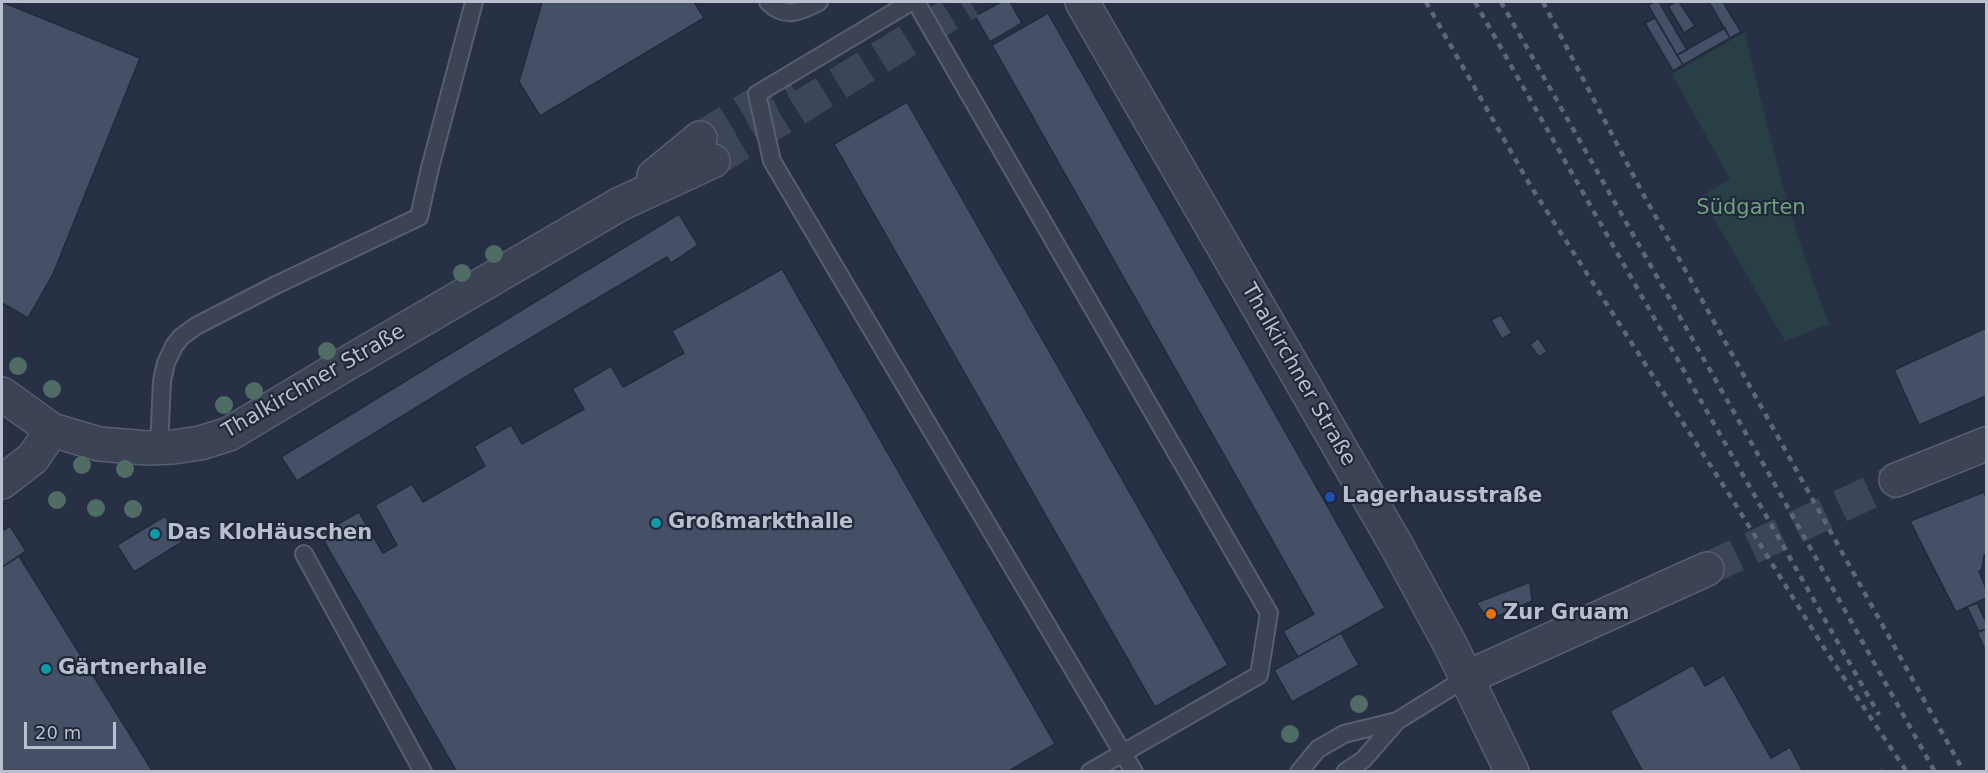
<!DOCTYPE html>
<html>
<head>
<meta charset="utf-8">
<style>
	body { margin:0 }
	#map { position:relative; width:1988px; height:773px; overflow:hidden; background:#273045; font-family:"DejaVu Sans",sans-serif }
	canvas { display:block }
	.frame { position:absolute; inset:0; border:3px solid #b9bfce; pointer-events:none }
	.scale { position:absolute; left:24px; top:722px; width:92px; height:27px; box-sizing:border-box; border:3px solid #b9bfce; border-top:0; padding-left:8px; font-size:18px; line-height:21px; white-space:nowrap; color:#b9bfce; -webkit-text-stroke:4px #20283a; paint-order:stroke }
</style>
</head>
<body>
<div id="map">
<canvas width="1988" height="773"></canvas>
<div class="frame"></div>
<div class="scale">20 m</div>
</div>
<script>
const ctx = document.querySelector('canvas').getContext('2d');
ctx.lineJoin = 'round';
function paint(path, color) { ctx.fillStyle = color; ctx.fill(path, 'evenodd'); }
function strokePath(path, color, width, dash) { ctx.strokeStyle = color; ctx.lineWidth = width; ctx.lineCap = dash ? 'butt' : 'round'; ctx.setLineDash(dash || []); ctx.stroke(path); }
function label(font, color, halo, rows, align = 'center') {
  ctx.font = font + ' "DejaVu Sans",sans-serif'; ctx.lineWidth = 4.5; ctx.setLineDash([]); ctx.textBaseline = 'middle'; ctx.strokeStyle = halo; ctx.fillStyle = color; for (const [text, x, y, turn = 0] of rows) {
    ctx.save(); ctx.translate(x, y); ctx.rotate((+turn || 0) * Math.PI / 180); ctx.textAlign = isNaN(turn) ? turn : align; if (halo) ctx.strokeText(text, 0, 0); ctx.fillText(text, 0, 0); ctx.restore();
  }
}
const green = new Path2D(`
	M1745,32C1767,131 1792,230 1829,324L1785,341L1701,196L1730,179L1672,74Z`);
const building = new Path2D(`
	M2,2L140,58L53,274L28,318L2,303Z
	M542,2H694L704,18L540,116L519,82Z
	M1001,2H1010L1022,23L990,42L975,16Z
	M1654,2H1659L1687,50L1677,55L1648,5Z
	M1676,2H1679L1695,26L1684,33L1668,6Z
	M1709,2H1723L1741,32L1730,38Z
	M1048,13L1385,608L1298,657L1283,631L1314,614L992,45Z
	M1655,18L1683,65L1673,71L1645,23Z
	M1725,28L1730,38L1683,65L1677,55Z
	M907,102L1228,665L1155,707L834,144Z
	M679,214L698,245L671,263L667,257L482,367L297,481L281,457Z
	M782,269L1055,744L1007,772H457L320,534L359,512L383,553L397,545L375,505L412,484L423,502L485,466L474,446L511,425L522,444L584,409L572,389L611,366L623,387L684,353L672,331Z
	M1501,315L1512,333L1502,339L1491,320Z
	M1986,328V396L1919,425L1894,370Z
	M1538,338L1547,351L1539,357L1530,345Z
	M1984,492L1986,497V554L1984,555L1982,569L1979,571L1986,589V598L1956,612L1910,521Z
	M165,516L182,542L134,572L117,545Z
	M10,526L26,551L2,567V531Z
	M19,556L153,772H2V567Z
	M1530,582L1532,601L1489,620L1476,603Z
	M1977,603L1986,622V629L1979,632L1967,607Z
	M1986,629V652L1977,632Z
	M1341,633L1359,665L1292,702L1274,670Z
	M1693,665L1705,686L1724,675L1771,758L1790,747L1803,772H1643L1610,711Z`);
const minorTunnel = new Path2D(`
	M700,138L790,83
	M713,161L970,2`);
const tertiaryTunnel = new Path2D(`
	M1707,569L1896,480`);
const service = new Path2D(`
	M768,2C785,19 800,12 819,2
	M911,2L757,94L772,161L1134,772
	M916,2L1269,613L1259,675L1090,772
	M159,447L162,381L166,363L174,346L181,337L196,326L276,285L419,217L430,168L474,2
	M304,554L423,772
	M1299,772L1318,749L1344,734L1397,721L1466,678
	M1345,772L1363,760L1397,721`);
const minor = new Path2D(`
	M654,176L700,138
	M2,394L52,430L99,444L148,448L173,447L200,443L229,434L339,368L620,204L713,161
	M2,482L33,458L52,430`);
const tertiary = new Path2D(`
	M1082,2L1395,543L1451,646L1512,772
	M1896,480L1986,444
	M1466,678L1707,569`);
const rail = new Path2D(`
	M1426,2L1530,185L1734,502L1824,648L1907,772
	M1475,2L1879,715
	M1501,2L1773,481L1935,772
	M1543,2L1642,192L1964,772
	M1880,770L1881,772`);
const trees = [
	[494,254],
	[462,273],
	[327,351],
	[18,366],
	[52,389],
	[254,391],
	[224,405],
	[82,465],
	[125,469],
	[57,500],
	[96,508],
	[133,509],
	[1359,704],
	[1290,734]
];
const markers = [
	[1330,497,6,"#1a4fb4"],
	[656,523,6,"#0f9aa8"],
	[155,534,6,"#0f9aa8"],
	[1491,614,6,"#e8710a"],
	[46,669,6,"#0f9aa8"]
];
const parkNames = [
	["Südgarten",1751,209]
];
const streetNames = [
	["Thalkirchner Straße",1298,375,60],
	["Thalkirchner Straße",314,382,-30]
];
const poiNames = [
	["Lagerhausstraße",1342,497],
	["Großmarkthalle",668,523],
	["Das KloHäuschen",167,534],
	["Zur Gruam",1503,614],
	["Gärtnerhalle",58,669]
];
paint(green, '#293f46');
paint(building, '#455067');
strokePath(building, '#222a3c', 1.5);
strokePath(minorTunnel, '#3d455a', 33, [33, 16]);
strokePath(tertiaryTunnel, '#3d455a', 33, [33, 16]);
strokePath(service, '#575e6f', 20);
strokePath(minor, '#575e6f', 36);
strokePath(tertiary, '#575e6f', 36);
strokePath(service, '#3b4354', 16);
strokePath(minor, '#3b4354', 33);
strokePath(tertiary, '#3b4354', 33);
strokePath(rail, '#5d667b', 4.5, [6, 6]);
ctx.fillStyle = '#4f6d65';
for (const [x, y] of trees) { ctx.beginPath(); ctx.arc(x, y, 9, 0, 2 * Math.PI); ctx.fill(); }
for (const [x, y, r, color] of markers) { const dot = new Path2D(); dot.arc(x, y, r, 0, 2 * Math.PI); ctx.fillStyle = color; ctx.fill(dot); strokePath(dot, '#20283a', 2); }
label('21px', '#6f9f7f', '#20283a', parkNames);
label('21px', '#b9bfce', '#20283a', streetNames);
label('bold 21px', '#b9bfce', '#20283a', poiNames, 'left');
</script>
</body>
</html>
